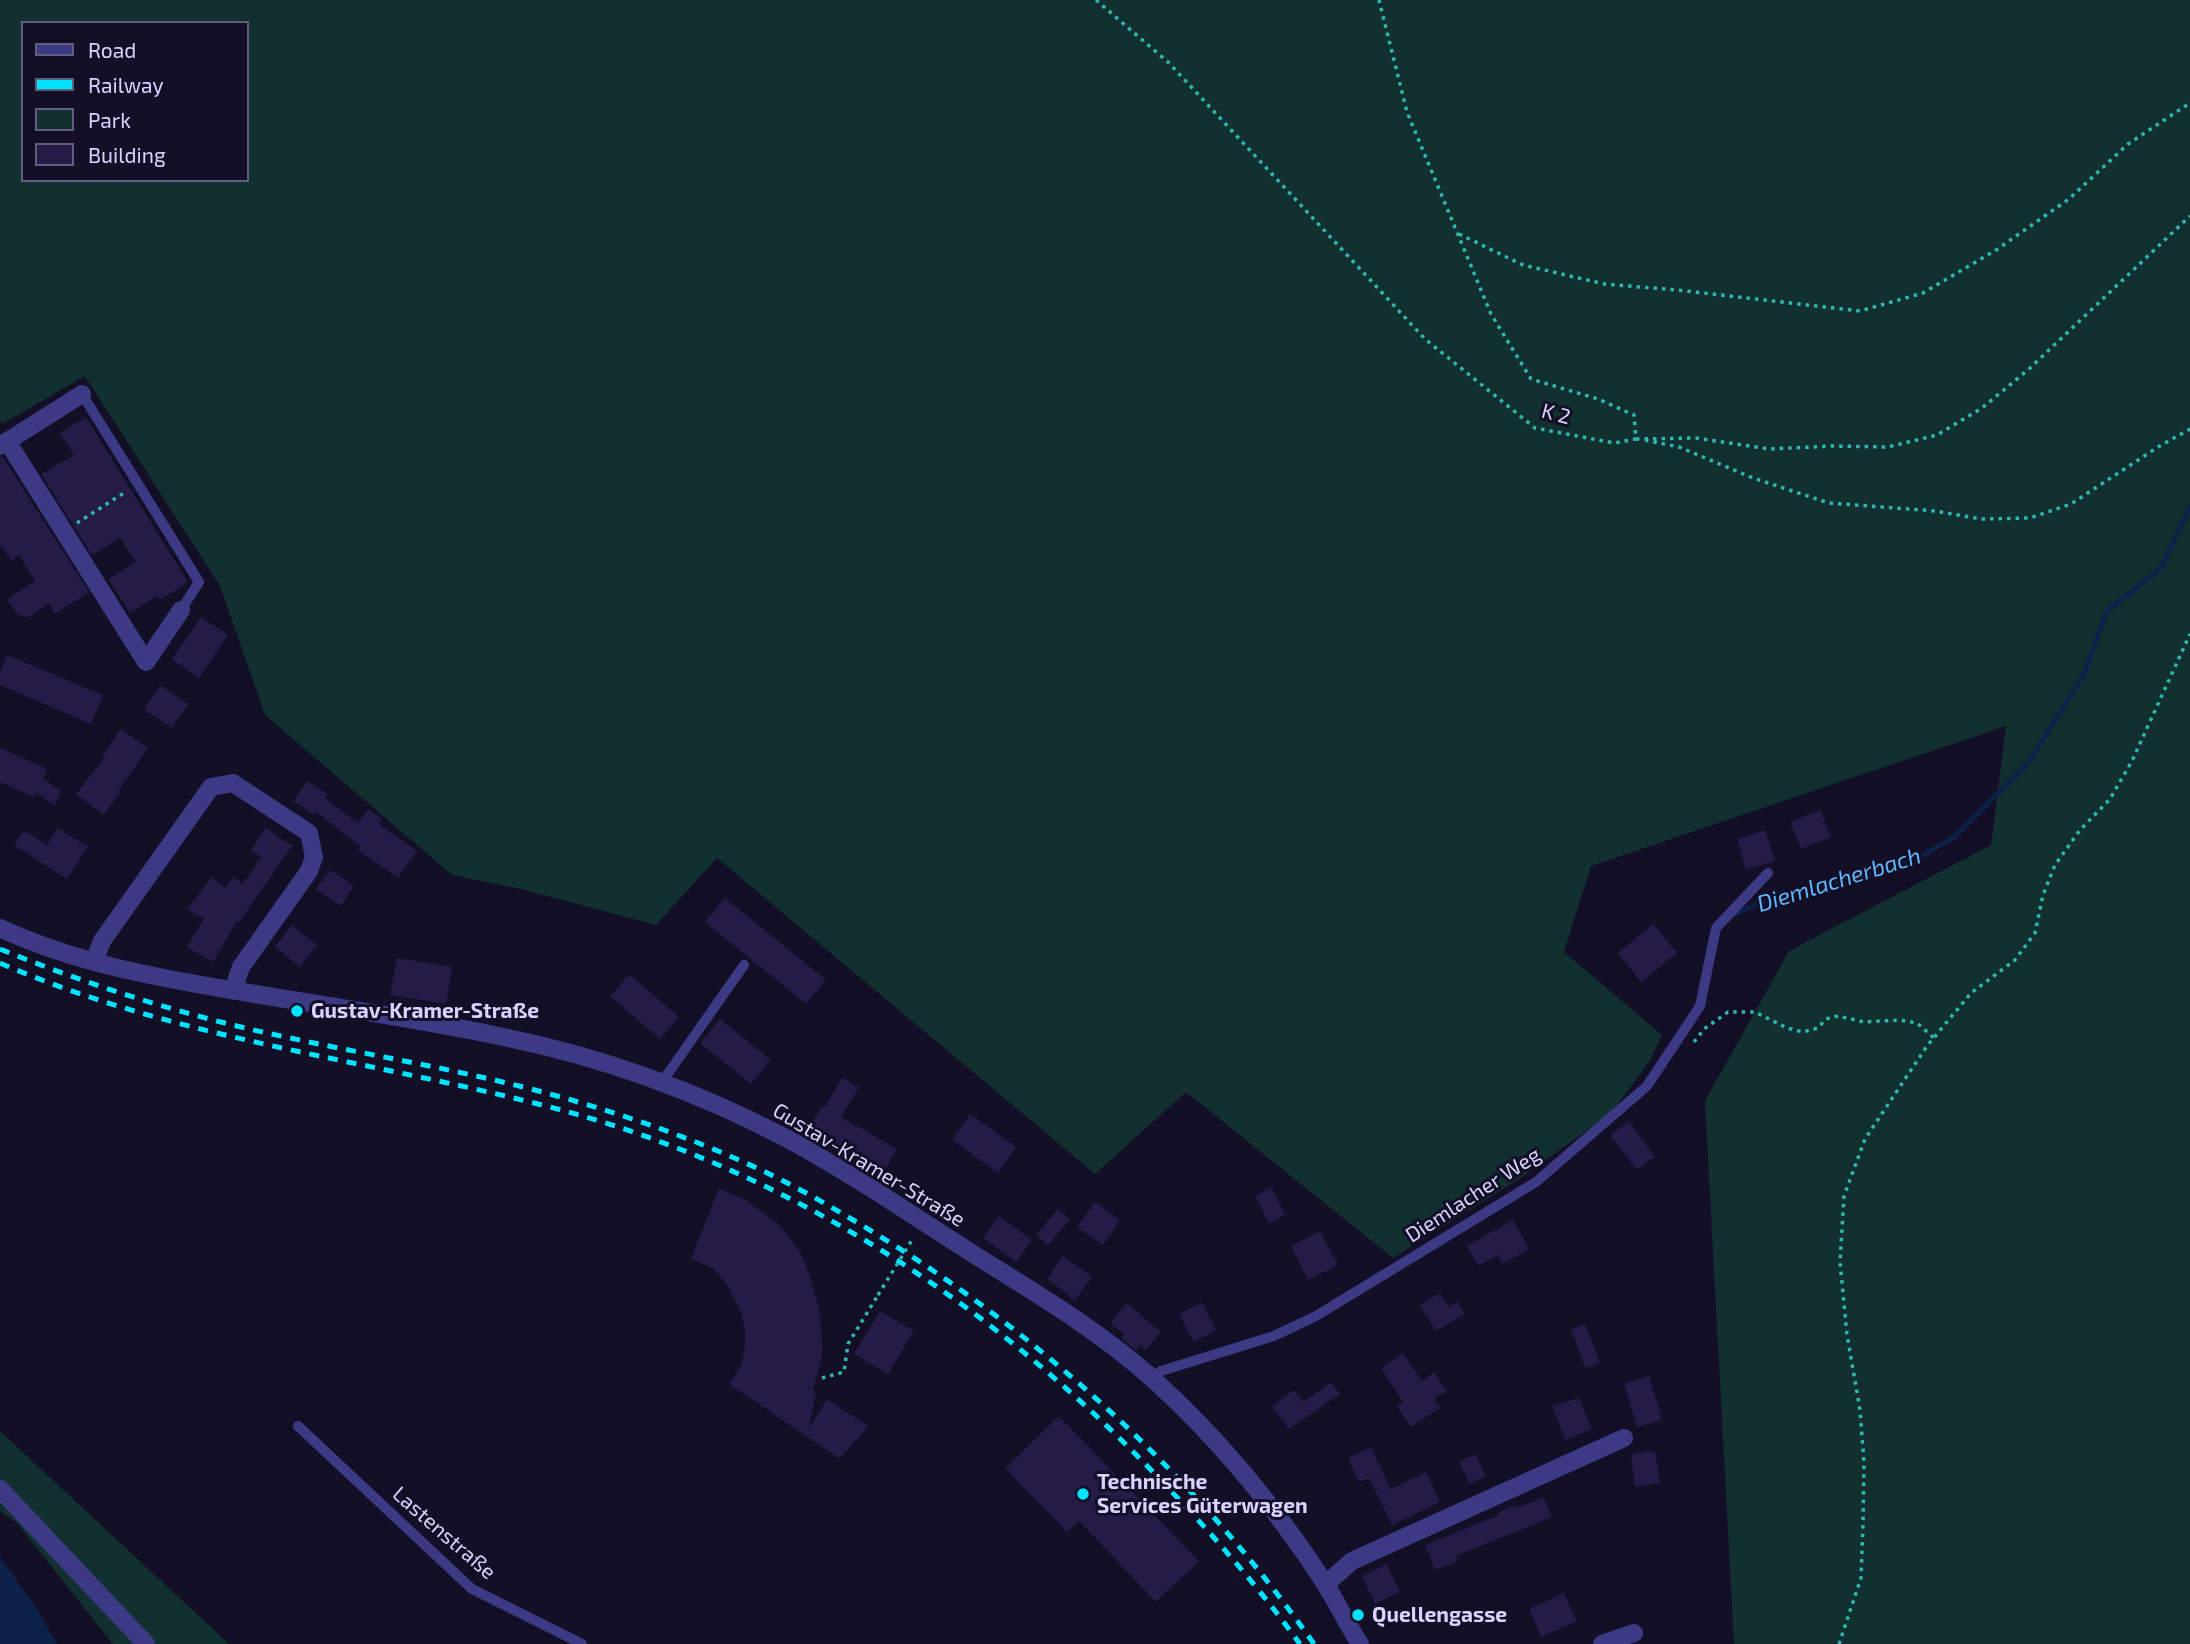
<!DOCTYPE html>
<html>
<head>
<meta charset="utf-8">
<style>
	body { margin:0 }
	#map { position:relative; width:2190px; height:1644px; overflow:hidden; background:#130f26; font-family:"Exo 2",sans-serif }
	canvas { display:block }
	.legend { position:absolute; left:21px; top:21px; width:228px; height:161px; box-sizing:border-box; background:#130f26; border:2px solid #625e7d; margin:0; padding:9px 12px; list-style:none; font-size:21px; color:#d9d4ff }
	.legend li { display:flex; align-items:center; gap:14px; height:35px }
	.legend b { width:35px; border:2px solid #625e7d }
</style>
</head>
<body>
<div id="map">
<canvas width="2190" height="1644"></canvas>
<ul class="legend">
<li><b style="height:9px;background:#3d3a85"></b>Road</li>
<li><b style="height:9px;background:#00e5ff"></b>Railway</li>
<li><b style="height:19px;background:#12302f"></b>Park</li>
<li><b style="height:19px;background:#241b47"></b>Building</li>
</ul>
</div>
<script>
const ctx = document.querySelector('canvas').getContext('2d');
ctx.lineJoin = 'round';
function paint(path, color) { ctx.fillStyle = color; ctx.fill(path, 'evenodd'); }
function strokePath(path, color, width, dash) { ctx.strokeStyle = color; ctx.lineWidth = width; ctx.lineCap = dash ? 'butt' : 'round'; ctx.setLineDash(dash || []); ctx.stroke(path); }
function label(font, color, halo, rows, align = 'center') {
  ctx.font = font + ' "Exo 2",sans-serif'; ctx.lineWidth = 6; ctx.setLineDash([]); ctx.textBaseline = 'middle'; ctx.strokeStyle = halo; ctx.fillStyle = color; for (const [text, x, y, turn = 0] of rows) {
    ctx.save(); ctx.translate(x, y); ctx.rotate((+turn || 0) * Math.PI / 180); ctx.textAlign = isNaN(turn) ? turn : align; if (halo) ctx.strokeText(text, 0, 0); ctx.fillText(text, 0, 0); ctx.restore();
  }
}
const green = new Path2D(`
	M0,0H2190V1644H1734L1705,1101L1789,951L1991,845L2006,726L1591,866L1564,952L1662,1035L1649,1062L1611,1113L1522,1177L1393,1258L1186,1092L1095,1174L717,858L656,925L521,889L452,875L265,715L220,586L85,376L2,424L0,420ZM23,23H247V180H23Z
	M0,1431L229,1644H113L17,1523L0,1511Z`);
const water = new Path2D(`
	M0,1557L37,1609L57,1644H0Z`);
const stream = new Path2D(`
	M1731,915L1802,887L1852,879L1922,856L1954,837L2029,762L2084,674L2107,611L2161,568L2190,507`);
const building = new Path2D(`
	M86,417L188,582L160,600L157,596L130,613L108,579L136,562L120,538L92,555L41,474L74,455L60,433Z
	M0,457H3L89,592L55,614L49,603L27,618L17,614L7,600L35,581L19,555L12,561L0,545Z
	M201,617L228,635L199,678L172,659Z
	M7,655L103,695L91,724L0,685V672Z
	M160,685L188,704L172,728L144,710Z
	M121,729L148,748L118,791L121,792L103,815L76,794L106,756L103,754Z
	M0,748L47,769L43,779L61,791L55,805L36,793L34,797L0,782Z
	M308,781L328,795L326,799L358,823L368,809L382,819L379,824L417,851L398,878L358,850L360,846L316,812L314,815L293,801Z
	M1820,810L1831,837L1801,849L1790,822Z
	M58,828L88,847L67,879L14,845L24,830L47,845Z
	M266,828L292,846L239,922L237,921L213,962L187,947L204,919L187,909L212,877L225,888L233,877L243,884L261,857L251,850Z
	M1765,830L1775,861L1746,870L1737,839Z
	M330,870L354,886L341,906L316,889Z
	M725,898L826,980L806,1004L705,922Z
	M1653,924L1677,953L1641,982L1618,953Z
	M292,925L317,945L300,967L275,947Z
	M397,958L452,967L446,1004L390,995Z
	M629,974L679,1017L660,1039L610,996Z
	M720,1019L771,1060L751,1084L700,1043Z
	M842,1078L859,1087L841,1117L897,1149L882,1175L806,1131L823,1106L825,1107Z
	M970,1114L1016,1147L998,1173L952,1140Z
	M1629,1121L1655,1157L1637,1170L1610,1135Z
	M1271,1187L1285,1215L1269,1223L1255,1196Z
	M719,1188L747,1201L777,1223L794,1243L805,1262L819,1308L823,1352L813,1390L816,1392L809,1428L827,1399L868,1426L840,1459L729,1384L741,1365L745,1347V1331L741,1312L726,1283L715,1270L691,1258Z
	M1095,1202L1120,1220L1103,1245L1077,1227Z
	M1058,1209L1070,1219L1048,1245L1036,1235Z
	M999,1216L1032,1240L1016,1262L983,1238Z
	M1513,1220L1529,1249L1503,1264L1498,1255L1478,1266L1467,1246Z
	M1320,1231L1338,1265L1308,1280L1291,1246Z
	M1063,1256L1092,1277L1075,1300L1047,1279Z
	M1440,1293L1449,1307L1457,1301L1465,1314L1436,1331L1420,1305Z
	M1202,1302L1216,1330L1194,1342L1179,1314Z
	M1127,1303L1161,1332L1146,1350L1140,1345L1136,1350L1121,1338L1124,1334L1110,1323Z
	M880,1311L914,1331L888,1374L854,1354Z
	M1585,1324L1600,1363L1585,1368L1571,1329Z
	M1403,1353L1422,1381L1434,1372L1447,1391L1434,1399L1440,1408L1411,1427L1397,1406L1403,1402L1381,1368Z
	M1649,1376L1662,1420L1637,1427L1624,1384Z
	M1331,1382L1340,1394L1289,1429L1272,1406L1294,1390L1303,1402Z
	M1579,1398L1592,1429L1566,1440L1552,1406Z
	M1059,1416L1199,1561L1156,1602L1079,1521L1067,1532L1005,1468Z
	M1371,1447L1391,1489L1426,1472L1440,1502L1392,1525L1369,1478L1359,1482L1348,1458Z
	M1655,1451L1660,1483L1635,1487L1631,1454Z
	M1476,1454L1486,1476L1470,1484L1459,1462Z
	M1544,1497L1552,1517L1456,1556L1458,1561L1435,1570L1425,1545L1499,1515L1498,1513L1515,1505L1516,1508Z
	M1387,1564L1400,1592L1375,1604L1362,1576Z
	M1564,1593L1577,1621L1541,1637L1529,1609Z`);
const path = new Path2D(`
	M1096,0L1169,63L1425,339L1535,428L1614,443L1636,439L1634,415L1598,399L1531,379L1491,314L1407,112L1379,0
	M1459,234L1523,265L1604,284L1677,290L1860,311L1923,293L1996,250L2069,199L2128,144L2190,103
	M1636,439L1696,438L1770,449L1832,446L1888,447L1937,435L1982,408L2029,369L2190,216
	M1645,440L1679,447L1753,478L1829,503L1935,511L1981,519L2030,518L2071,504L2158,447L2190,429
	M77,523L127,491
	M1694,1042L1704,1029L1728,1012H1755L1787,1028L1803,1032L1818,1028L1826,1019L1838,1016L1864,1022L1900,1020L1917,1023L1934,1038
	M822,1378L844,1372L848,1344L878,1295
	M1839,1644L1861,1578L1863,1524L1864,1463L1860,1410L1847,1335L1840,1262L1844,1196L1865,1139L1927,1046L1971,993L2015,960L2035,933L2043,895L2055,865L2080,830L2110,799L2132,761L2190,634`);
const service = new Path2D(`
	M82,394L199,582L181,610
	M662,1082L744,965
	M1152,1378L1161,1371L1274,1336L1316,1316L1536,1182L1647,1086L1700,1006L1716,928L1768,873
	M298,1426L472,1589L582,1644`);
const minor = new Path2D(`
	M7,441L146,662L181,610
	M0,446L82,394
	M0,928C73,962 153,977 231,990C324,1006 416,1018 508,1038C605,1058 698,1092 786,1138C849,1172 909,1213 970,1252C1032,1291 1099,1330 1154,1380C1219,1439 1276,1508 1324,1582C1337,1602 1347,1624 1360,1644
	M94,962L102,941L211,787L233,783L309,833L314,857L309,871L241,967L233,990
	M0,1489L146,1644
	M1326,1584L1352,1561L1624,1438
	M1602,1644L1634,1633`);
const rail = new Path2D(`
	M0,949C79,981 158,1007 241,1027C346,1052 453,1067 557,1096C626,1115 694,1139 759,1169C791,1184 823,1202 853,1220C1033,1326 1194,1473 1314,1644
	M0,963C173,1038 361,1059 542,1105C777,1164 985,1297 1152,1471C1205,1526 1255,1582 1300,1644`);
const pathBridge = new Path2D(`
	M878,1295L912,1240`);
const markers = [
	[297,1011,7,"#00e5ff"],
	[1083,1494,7,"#00e5ff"],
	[1358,1615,7,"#00e5ff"]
];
const streetNames = [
	["K 2",1556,414,15],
	["Gustav-Kramer-Straße",869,1165,31],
	["Diemlacher Weg",1473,1195,-33],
	["Lastenstraße",444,1533,41]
];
const poiNames = [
	["Gustav-Kramer-Straße",311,1011],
	["Technische",1097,1482],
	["Services Güterwagen",1097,1506],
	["Quellengasse",1372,1615]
];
const waterNames = [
	["Diemlacherbach",1839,880,-17]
];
paint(green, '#12302f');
paint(water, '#0c2248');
strokePath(stream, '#0c2248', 5);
paint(building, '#241b47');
strokePath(path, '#2fb8b0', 3.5, [3.5, 5]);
strokePath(service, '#3d3a85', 10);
strokePath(minor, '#3d3a85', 18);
strokePath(rail, '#00e5ff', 5, [10, 9]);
strokePath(pathBridge, '#2fb8b0', 3.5, [3.5, 5]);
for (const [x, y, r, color] of markers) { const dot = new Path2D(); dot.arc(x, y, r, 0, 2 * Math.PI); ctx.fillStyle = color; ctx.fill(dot); strokePath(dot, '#130f26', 2.5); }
label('21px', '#d9d4ff', '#130f26', streetNames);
label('bold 21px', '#d9d4ff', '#130f26', poiNames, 'left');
label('italic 23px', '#62b6ff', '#130f26', waterNames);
</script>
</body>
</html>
